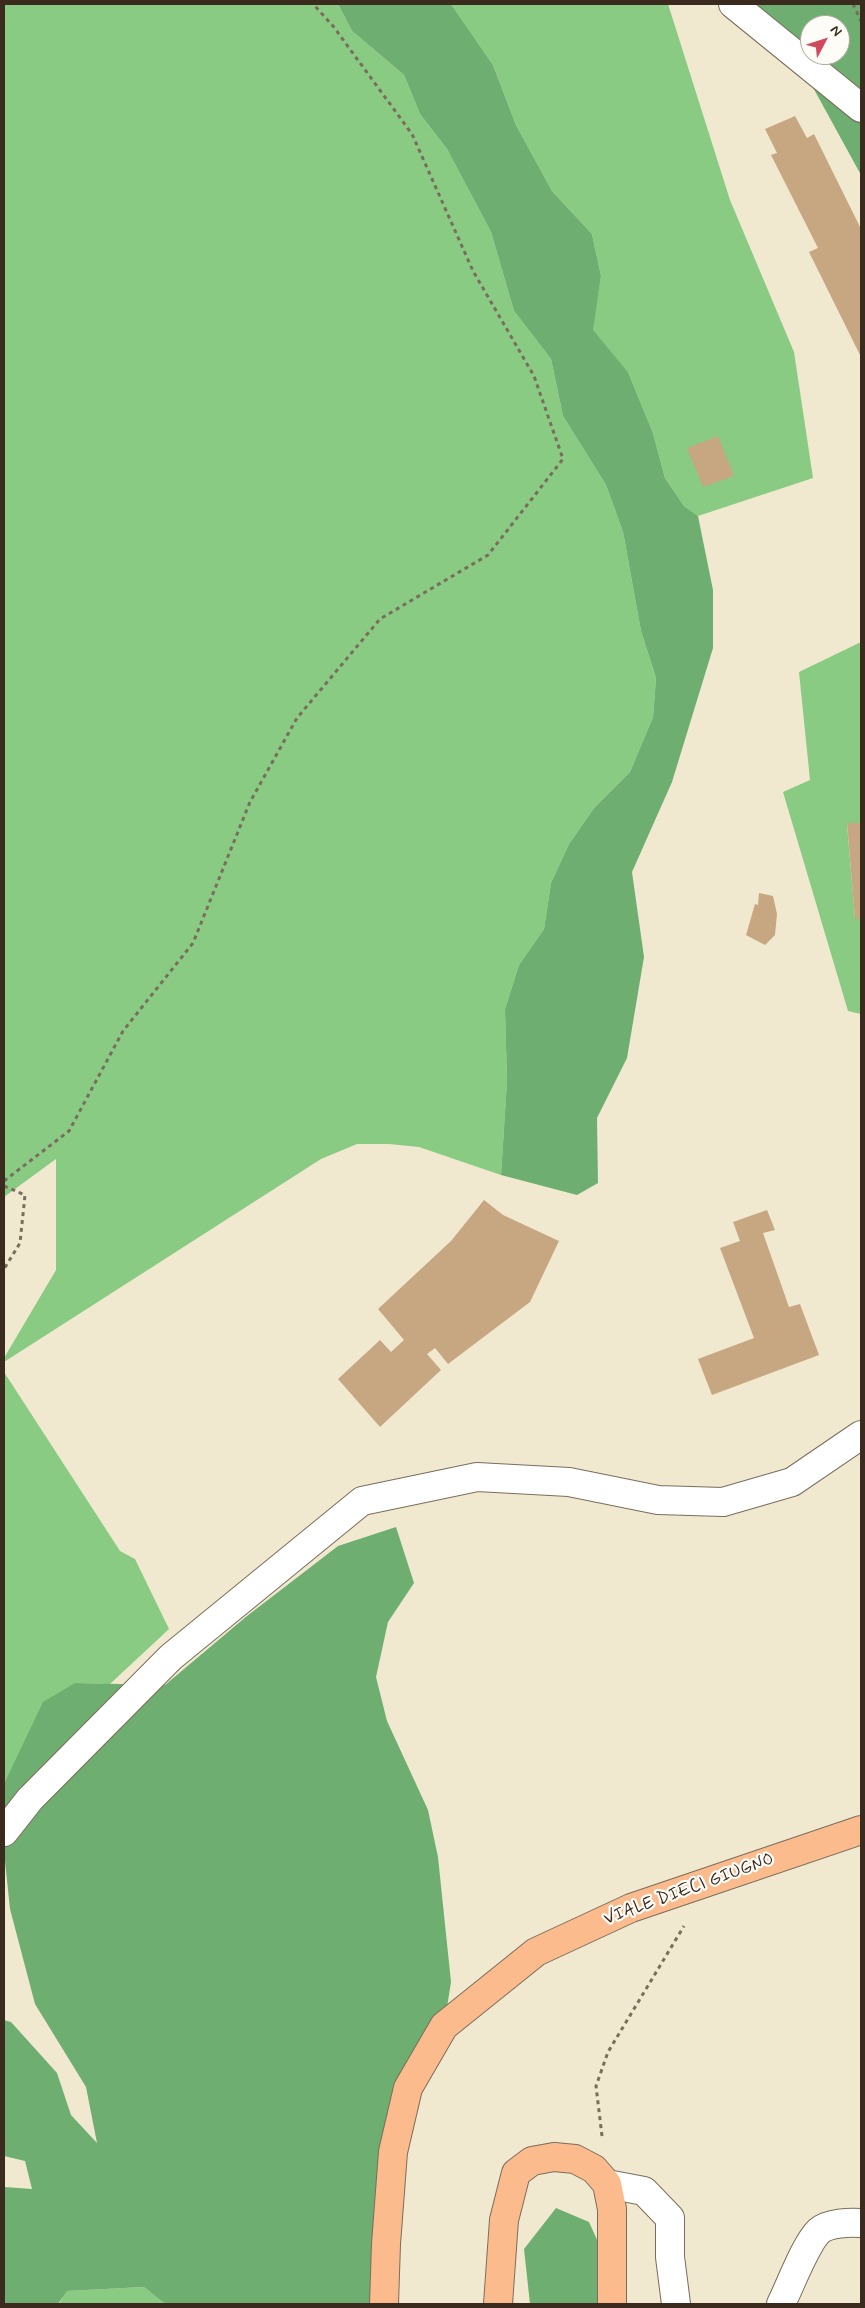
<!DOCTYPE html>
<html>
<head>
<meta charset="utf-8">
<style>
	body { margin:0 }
	#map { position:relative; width:865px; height:2308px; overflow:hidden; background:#f0e9cf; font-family:Mynerve,sans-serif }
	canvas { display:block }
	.frame { position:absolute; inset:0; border:5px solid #3b2a1e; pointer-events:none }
	.north { position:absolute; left:800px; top:15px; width:50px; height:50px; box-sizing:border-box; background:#fdfcf7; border:1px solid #afa8a0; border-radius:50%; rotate:50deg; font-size:14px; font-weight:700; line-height:20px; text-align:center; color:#3b2a1e }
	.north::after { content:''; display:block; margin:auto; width:18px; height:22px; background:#d1495b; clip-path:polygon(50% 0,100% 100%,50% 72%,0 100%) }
</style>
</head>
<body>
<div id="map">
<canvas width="865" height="2308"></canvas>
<div class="frame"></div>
<div class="north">N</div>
</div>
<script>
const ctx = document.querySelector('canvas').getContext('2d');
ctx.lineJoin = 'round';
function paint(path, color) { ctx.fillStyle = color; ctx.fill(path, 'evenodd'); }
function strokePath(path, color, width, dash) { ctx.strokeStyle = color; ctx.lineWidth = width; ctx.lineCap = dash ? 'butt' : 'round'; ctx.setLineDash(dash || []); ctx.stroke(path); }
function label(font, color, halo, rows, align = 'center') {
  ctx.font = font + ' Mynerve,sans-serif'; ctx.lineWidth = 4.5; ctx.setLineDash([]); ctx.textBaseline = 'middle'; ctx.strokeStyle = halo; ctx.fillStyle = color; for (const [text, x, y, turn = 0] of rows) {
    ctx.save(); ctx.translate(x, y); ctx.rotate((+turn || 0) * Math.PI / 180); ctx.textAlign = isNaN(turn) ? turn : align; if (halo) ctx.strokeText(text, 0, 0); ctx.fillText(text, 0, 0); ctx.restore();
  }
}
const green = new Path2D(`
	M4,4H338L352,31L404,75L420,114L447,149L491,232L514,311L551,359L563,416L606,485L623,532L641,631L656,678L653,717L630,772L594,808L569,844L551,883L544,929L519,965L505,1009L507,1081L501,1175L419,1147L389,1144H357L321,1159L4,1362V1358L56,1270V1159L4,1197Z
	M451,4H668L730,200L794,352L813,478L698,516L684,506L665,478L653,433L628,372L592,330L601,276L592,234L552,191L516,125L493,65Z
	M861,642V823L847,824L855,918L861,919V1014L848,1011L783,792L810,780L799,672Z
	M4,1372L120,1551L135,1559L169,1629L110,1684L75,1683L4,1784Z
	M144,2287L165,2304H59L66,2291Z`);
const forest = new Path2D(`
	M338,4H451L493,65L516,125L552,191L592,234L601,276L593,330L628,372L653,433L665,478L684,506L698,516L713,590V648L672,782L632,872L644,957L627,1058L597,1118L598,1183L577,1195L501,1175L507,1081L505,1009L519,965L544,929L551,883L569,844L594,808L630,772L653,717L656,678L641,631L623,532L606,485L563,416L551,359L514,311L491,232L447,149L420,114L404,75L352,31Z
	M736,4H861V175L810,82ZM810,25H840V55H810Z
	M396,1527L414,1583L388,1622L376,1677L387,1721L428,1810L438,1857L451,1982L444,2026L408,2088L384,2304H165L144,2287L67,2291L58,2304H4V2187L32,2189L25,2161L4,2156V2020L11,2022L57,2073L71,2115L97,2143L86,2087L35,2004L10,1909L4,1852V1784L43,1702L75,1683L165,1685L247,1616L338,1546Z
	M556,2208L589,2222L612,2273V2304H530L524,2249Z`);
const building = new Path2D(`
	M795,116L807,138L814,134L861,229V357L809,252L818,248L771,155L777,153L765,129Z
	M718,436L734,476L703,487L687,448Z
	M847,823H861V919H855Z
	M759,893L773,896L777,914L775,935L765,945L746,935L755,904L758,905Z
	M484,1200L503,1215L559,1241L530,1302L448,1364L435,1348L427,1354L441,1370L380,1427L338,1379L380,1340L391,1352L404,1340L378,1309L451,1241Z
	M767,1210L775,1230L763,1233L789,1307L800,1304L819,1355L712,1395L698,1359L754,1338L720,1248L740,1241L733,1222Z`);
const path = new Path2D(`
	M853,4L861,21
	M4,1181L69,1131L123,1031L193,943L250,802L297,718L380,619L488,555L563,459L534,376L473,271L412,134L333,26L313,4
	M4,1186L25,1195L20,1243L4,1269
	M602,2136L596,2086L608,2052L684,1926`);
const minor = new Path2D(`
	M733,4L861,108
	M4,1832L30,1799L171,1657L362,1501L477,1477L569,1482L658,1500L723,1502L792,1482L861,1435
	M607,2184L644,2191L670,2218V2257L676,2304
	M781,2304C790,2286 806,2243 819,2231C828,2223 850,2222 861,2223`);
const major = new Path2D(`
	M384,2304L386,2244L393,2152L408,2088L444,2026L536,1952L631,1908L861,1830
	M498,2304L504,2220L516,2173L532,2161L554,2157L575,2159L594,2169L607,2184L612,2209V2304`);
const streetNames = [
	["VIALE DIECI GIUGNO",689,1890,-20]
];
paint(green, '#89cb83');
paint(forest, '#6eaf71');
paint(building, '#c6a781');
strokePath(minor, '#7a6d5c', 30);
strokePath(major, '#7a6d5c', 30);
strokePath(path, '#7a6d5c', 3, [4, 4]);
strokePath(minor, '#fff', 28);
strokePath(major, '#fbbb8d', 28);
label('18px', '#3b2a1e', '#fdfcf7', streetNames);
</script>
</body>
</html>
